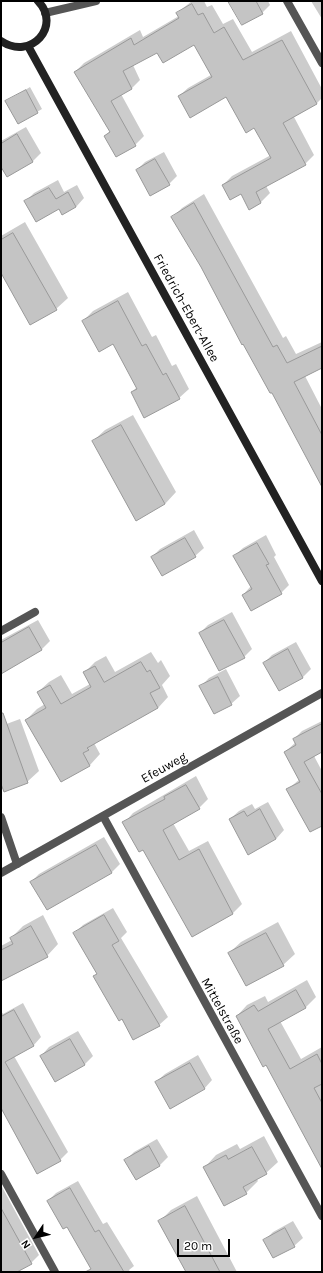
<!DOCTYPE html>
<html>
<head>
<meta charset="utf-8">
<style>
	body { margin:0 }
	#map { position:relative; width:323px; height:1273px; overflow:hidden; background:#fff; font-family:Karla,sans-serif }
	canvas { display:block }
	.frame { position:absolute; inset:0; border:2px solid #000; pointer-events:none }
	.north { position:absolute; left:16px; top:1217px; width:40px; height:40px; -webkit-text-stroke:3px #fff; paint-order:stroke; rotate:235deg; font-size:11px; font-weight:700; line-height:16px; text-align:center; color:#000 }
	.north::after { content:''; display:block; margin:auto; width:14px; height:18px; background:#000; clip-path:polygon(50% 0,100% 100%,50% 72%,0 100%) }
	.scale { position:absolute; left:177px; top:1239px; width:53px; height:18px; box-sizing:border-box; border:2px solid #000; border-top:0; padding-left:5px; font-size:12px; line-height:14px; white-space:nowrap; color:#000; -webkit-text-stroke:3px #fff; paint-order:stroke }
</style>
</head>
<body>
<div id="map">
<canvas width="323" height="1273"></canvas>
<div class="frame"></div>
<div class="north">N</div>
<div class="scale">20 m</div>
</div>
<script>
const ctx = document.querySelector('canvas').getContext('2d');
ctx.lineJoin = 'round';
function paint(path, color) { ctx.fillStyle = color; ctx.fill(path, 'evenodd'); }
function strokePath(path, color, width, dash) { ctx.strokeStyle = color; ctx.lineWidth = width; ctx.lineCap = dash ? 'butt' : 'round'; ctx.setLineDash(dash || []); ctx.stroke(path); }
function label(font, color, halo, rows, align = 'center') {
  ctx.font = font + ' Karla,sans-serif'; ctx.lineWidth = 3; ctx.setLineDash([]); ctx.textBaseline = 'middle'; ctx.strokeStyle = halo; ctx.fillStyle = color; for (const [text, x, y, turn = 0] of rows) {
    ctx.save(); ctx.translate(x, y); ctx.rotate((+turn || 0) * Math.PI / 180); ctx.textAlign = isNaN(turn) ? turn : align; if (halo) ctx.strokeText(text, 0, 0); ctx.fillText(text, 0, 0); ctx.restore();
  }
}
const shadow = new Path2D(`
	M192,1H204L207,7L212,5L223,24L233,19L252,52L291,31L322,89V98L316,104L294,117L314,155L305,164L266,186L270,193L261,202L250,208L241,192L223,185L232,176L271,155L255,126L227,96H179L188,88L211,75L194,44L157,52L133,65L140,80L131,89L121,94L144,136L135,145L105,136L110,131L75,72L84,63L140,30L143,37L179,16L177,13Z
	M232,1H268L270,5L262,13Z
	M311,1H322V19Z
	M30,87L42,109L18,123L7,101Z
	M26,127L41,153L33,161L8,176L1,165V141Z
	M164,152L177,176L169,184L137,170L145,162Z
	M58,180L64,192L77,185L84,198L76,207L60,208L26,201L34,193Z
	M204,194L283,338L286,336L296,354L322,342V367L305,376L322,409V484L272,391L173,217L182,208Z
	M25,222L68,298L56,309L1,271V236Z
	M128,292L152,337L156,335L172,366L176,364L189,389L179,398L132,392L137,387L113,343L83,321L93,311Z
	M133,415L176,492L165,504L93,441L105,430Z
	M194,530L204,548L195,556L162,575L152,557L160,549Z
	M266,535L276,555L274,557L289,585L281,593L243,595L251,586L234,556L243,548Z
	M232,612L252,649L244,657L200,633L208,625Z
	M38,620L50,641L42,649L1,672V640Z
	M296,642L311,669L303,677L279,690L264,663L272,655Z
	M151,652L158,663L161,660L170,676L162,685L168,697L158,708L94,743L100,754L90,765L61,781L26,720L37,709L45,704L38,692L49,682L61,675L72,694L90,684L84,673L95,662L106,656L115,672Z
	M226,669L240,696L231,704L200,687L209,678Z
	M20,719L39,771L27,782L1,781V726Z
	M322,721V751L314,756L322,771V825L288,789L300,779L285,752L296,742L294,739L302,731Z
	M196,776L208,799L199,808L173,823L189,851L208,841L242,904L233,913L192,936L143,848L124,823L133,813Z
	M268,802L284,830L276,839L230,819L239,811L252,804L255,809Z
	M104,837L120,864L112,872L47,909L31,882L39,874Z
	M113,908L127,932L121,938L168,1017L159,1025L134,1039L95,976L97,974L75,933L83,925Z
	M43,915L58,944L47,956L1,980V946L12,940L11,938L23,926Z
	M278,922L295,954L283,965L229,953L241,942Z
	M307,980L316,997L306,1007L280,1021L301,1059L322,1047V1167L267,1064L237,1016L247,1005L265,996L268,1002Z
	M23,1003L41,1037L33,1046L14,1056L68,1152L60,1160L1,1106V1011L3,1014Z
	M78,1031L93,1056L84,1065L41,1056L49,1047Z
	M198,1055L212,1080L204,1089L156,1082L165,1074Z
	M264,1136L278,1162L266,1173L256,1178L258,1181L246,1193L205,1167L216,1155L237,1144L240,1149Z
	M157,1139L168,1157L160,1165L136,1178L126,1160L134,1152Z
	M78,1181L103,1224L107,1222L134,1266L129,1270L130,1272H94L68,1225L48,1201L56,1193Z
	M1,1185L39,1255L31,1263L15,1272H1Z
	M197,1196L237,1272H187L160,1221L171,1210Z
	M293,1221L303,1238L294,1246L265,1240L273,1232Z`);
const building = new Path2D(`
	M228,1H256L263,14L242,25Z
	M192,4L198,15L203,13L214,33L224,27L243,60L282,40L317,104L283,123L306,165L256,192L261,203L249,210L241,194L230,200L222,185L271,158L254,128L246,133L226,97L190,118L178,96L212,77L194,45L163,63L157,53L123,71L132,89L111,101L136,146L116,157L104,136L110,132L74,72L131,38L134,45L179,18L176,13Z
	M26,90L38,113L18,124L5,101Z
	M17,134L33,162L7,177L1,167V144Z
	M155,159L170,185L150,196L136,170Z
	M49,188L56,199L68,192L76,207L62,215L59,209L36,222L24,201Z
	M194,203L273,347L277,345L287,363L322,346V368L294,382L322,435V487L272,393H270L243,344L242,345L201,267L171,217Z
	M13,233L57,310L30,325L1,273V240Z
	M118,301L142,346L146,344L163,375L166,373L180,399L144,418L131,392L137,389L113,344L99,352L82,321Z
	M121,425L165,504L136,521L92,441Z
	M185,538L196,557L162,576L151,557Z
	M257,543L269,564L266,565L282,594L251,611L242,595L252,589L233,556Z
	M224,620L245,658L219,671L199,633Z
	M29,627L42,650L1,674V643Z
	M288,649L303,678L279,691L263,663Z
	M141,662L147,672L150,670L160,688L150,693L158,708L87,748L89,750L83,753L90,766L61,782L25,720L46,708L37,692L50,685L61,704L91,687L83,672L95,666L104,682Z
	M218,677L232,705L214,714L199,686Z
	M1,713H3L28,783L4,792L1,784Z
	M322,724V752L304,762L322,794V826L310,832L286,789L300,782L284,752L296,745L293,739Z
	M186,785L200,809L163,830L179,860L199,849L233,914L192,937L143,850L139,852L122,822L165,799L164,797Z
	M260,809L276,839L248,855L229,819L244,811L247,816Z
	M96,845L112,873L47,910L30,882Z
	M104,915L119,941L112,945L160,1026L133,1040L122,1019L119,1021L93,976L97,974L73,933Z
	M31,926L48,957L1,981V950L13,944L10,938Z
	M266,933L284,966L246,986L228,953Z
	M296,990L306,1008L268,1029L290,1069L317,1054L322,1064V1084L314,1088L322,1103V1169L266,1065L263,1067L236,1016L254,1005L258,1011Z
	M14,1010L34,1046L5,1062L61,1161L37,1174L1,1108V1017Z
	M70,1039L85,1065L55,1082L40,1056Z
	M190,1063L205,1089L170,1109L155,1082Z
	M149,1146L160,1166L136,1180L124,1160Z
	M252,1147L267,1174L243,1187L247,1194L224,1206L203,1167L226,1155L228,1159Z
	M70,1188L95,1232L99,1230L124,1272H85L91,1269L67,1227L63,1229L47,1201Z
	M185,1206L220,1272H186L158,1221Z
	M1,1208L32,1264L17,1272H1Z
	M285,1228L295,1247L273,1258L263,1240Z`);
const lane = new Path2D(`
	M1,631L35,612
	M1,817L17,864`);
const street = new Path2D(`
	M287,1L322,63
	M45,13L96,1
	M103,816L322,1216
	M1,873L322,693
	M1,1174L55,1272`);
const secondary = new Path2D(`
	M1,41C31,61 62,26 38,1
	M28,46L322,581`);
const streetNames = [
	["Friedrich-Ebert-Allee",186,308,61],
	["Efeuweg",164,768,-29],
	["Mittelstraße",222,1011,61]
];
paint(shadow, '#0003');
paint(building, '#c4c4c4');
strokePath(building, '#999', 1);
strokePath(lane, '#555', 8);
strokePath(street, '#555', 8);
strokePath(secondary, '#222', 8);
label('13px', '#000', '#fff', streetNames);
</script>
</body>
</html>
